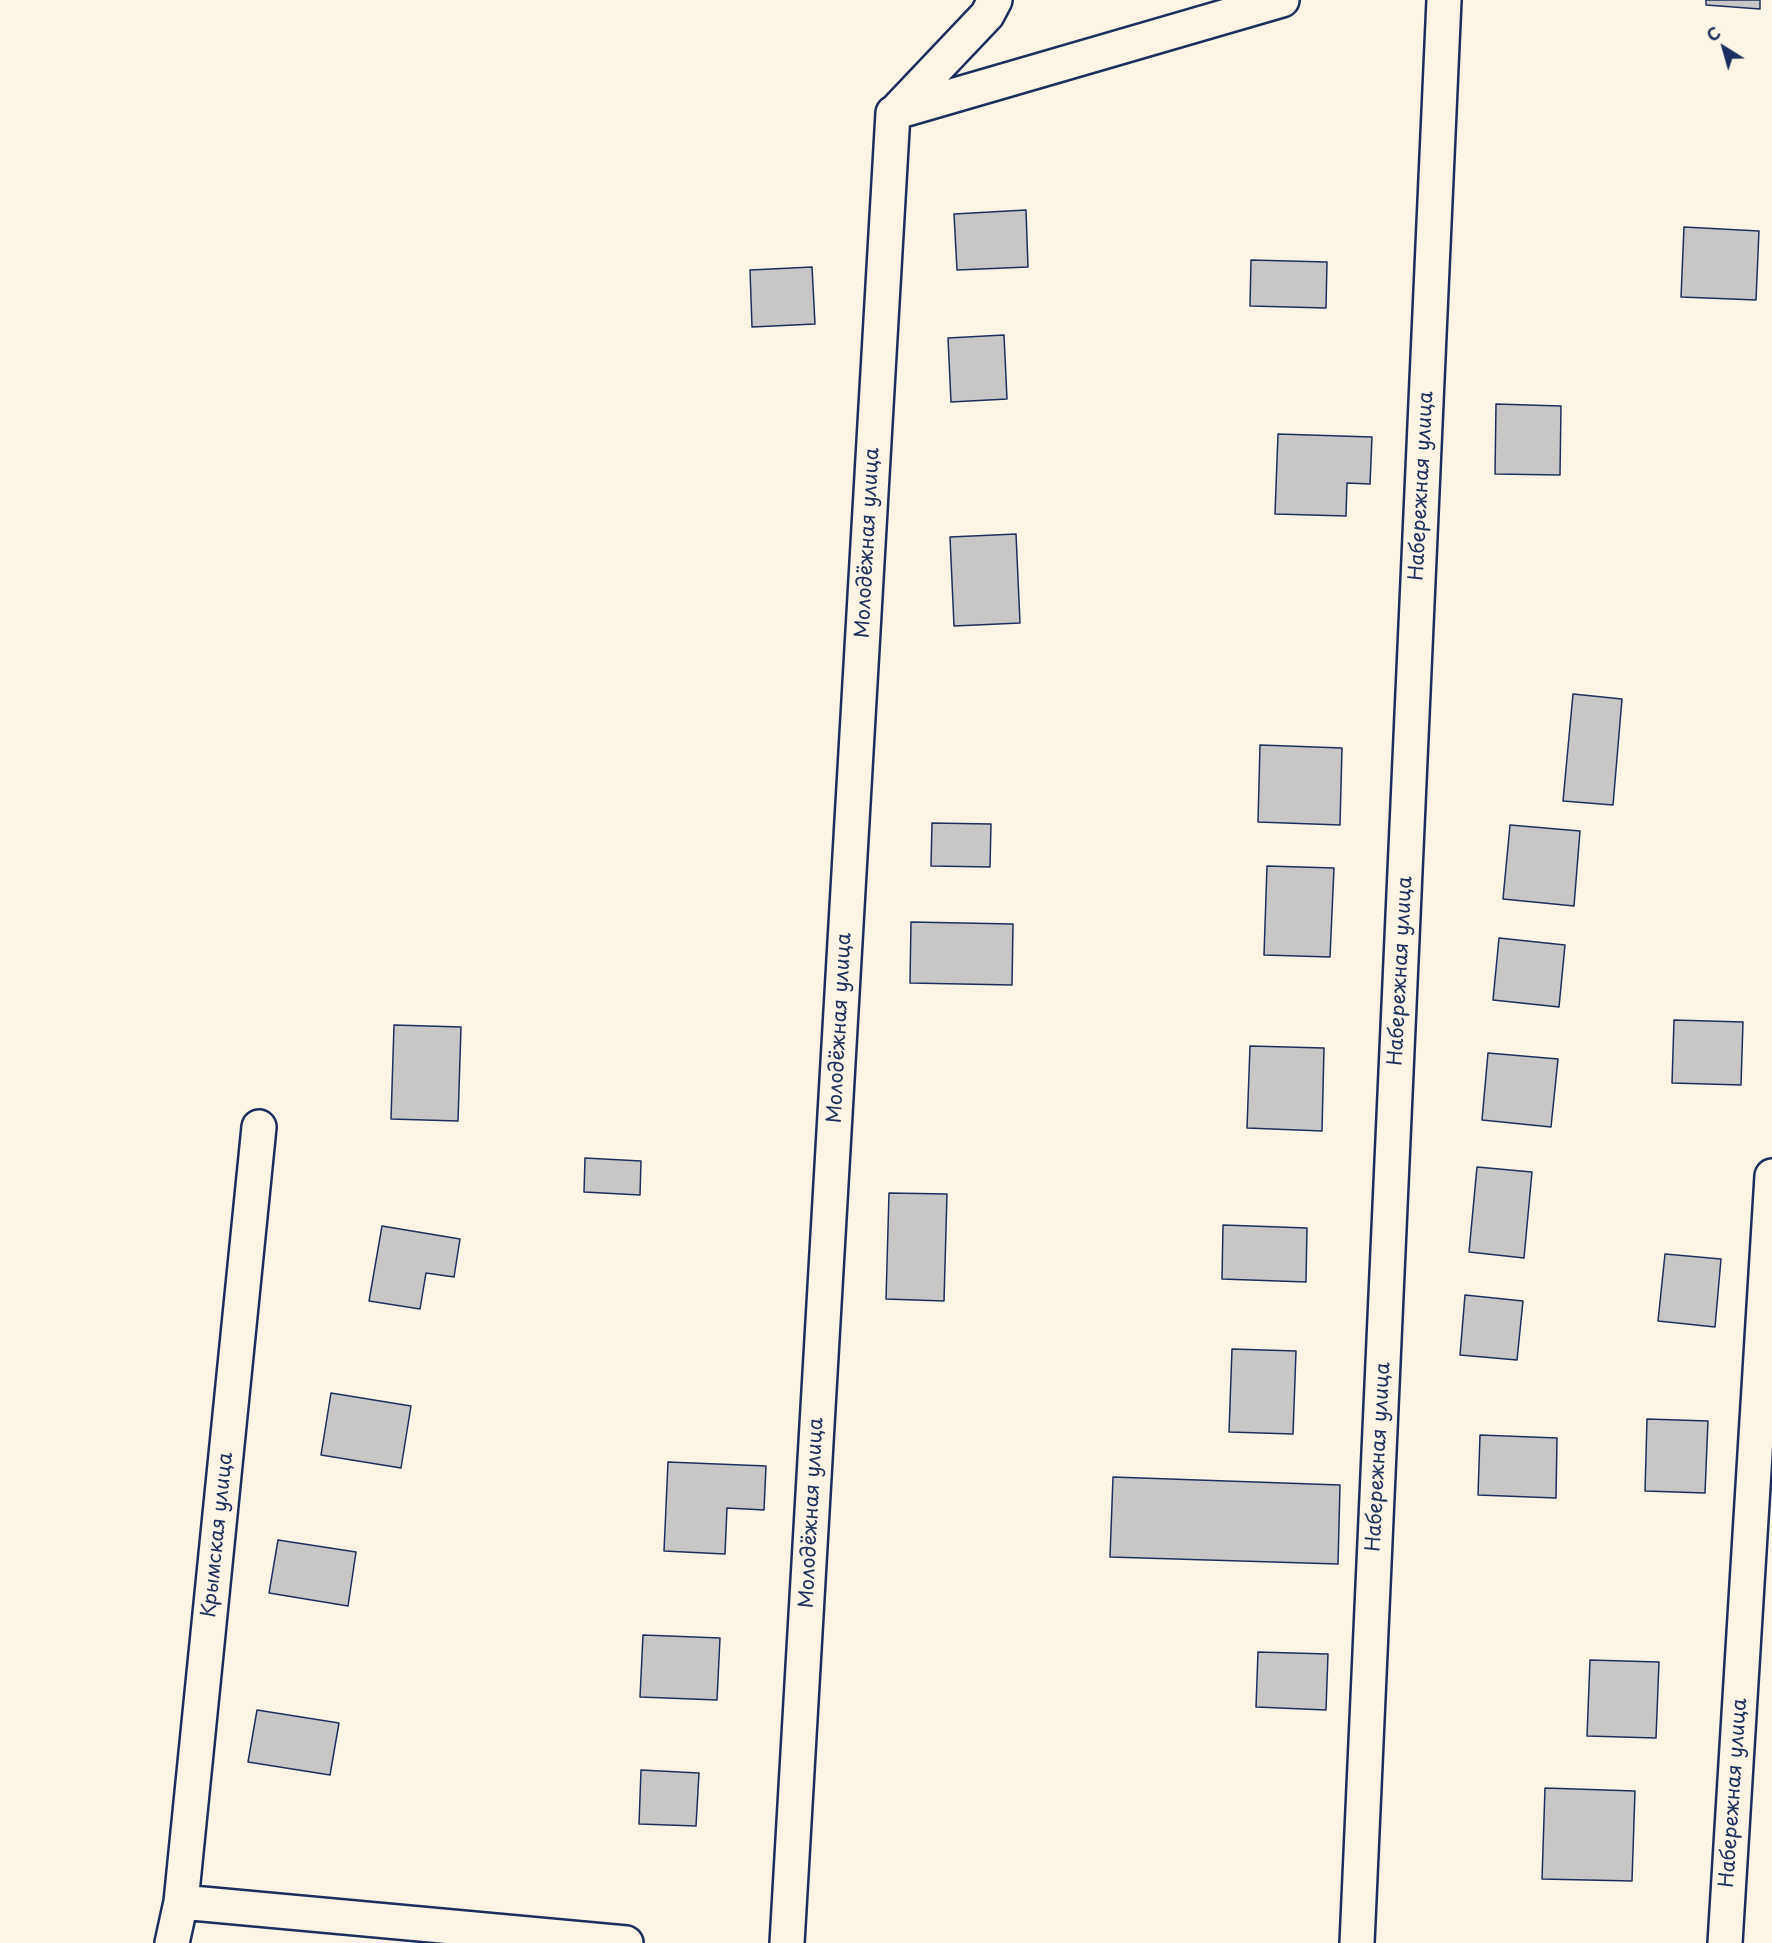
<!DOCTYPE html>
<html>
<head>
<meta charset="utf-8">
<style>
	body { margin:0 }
	#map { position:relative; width:1772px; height:1943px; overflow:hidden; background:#fcf5e5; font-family:"Playpen Sans",sans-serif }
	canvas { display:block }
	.north { position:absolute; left:1694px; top:18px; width:60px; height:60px; -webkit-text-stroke:4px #fcf5e5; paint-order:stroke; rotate:323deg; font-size:16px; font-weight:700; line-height:24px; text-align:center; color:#1b2f5e }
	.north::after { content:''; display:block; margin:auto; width:21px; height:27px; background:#1b2f5e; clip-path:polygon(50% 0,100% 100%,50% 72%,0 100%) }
</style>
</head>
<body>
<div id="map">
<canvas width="1772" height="1943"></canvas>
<div class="north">С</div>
</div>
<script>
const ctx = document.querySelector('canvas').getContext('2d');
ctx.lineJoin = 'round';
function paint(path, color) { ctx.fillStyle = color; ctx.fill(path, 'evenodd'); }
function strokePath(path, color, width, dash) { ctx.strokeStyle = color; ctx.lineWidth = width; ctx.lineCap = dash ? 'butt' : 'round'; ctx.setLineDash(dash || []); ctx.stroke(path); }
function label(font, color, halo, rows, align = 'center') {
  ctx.font = font + ' "Playpen Sans",sans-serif'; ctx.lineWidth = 5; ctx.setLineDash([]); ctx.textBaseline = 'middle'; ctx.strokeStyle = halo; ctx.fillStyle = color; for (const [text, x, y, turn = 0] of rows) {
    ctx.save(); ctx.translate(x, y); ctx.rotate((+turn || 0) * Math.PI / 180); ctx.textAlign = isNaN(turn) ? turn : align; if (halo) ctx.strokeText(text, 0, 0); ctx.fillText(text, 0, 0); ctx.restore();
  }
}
const building = new Path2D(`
	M1706,0H1760V9L1706,5Z
	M1026,210L1028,267L957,270L954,214Z
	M1684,227L1759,231L1756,300L1681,297Z
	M1251,260L1327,262L1326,308L1250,306Z
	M812,267L815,324L752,327L750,270Z
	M1004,335L1007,399L951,402L948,338Z
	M1496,404L1561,406L1560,475L1495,474Z
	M1278,434L1372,437L1370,484L1347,483L1346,516L1275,514Z
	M1016,534L1020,623L954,626L950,537Z
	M1573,694L1622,699L1613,805L1563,801Z
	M1260,745L1342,748L1340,825L1258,822Z
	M932,823L991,824L990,867L931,866Z
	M1510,825L1580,831L1574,906L1503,899Z
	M1267,866L1334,868L1330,957L1264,955Z
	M911,922L1013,924L1012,985L910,983Z
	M1499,938L1565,945L1559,1007L1493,1000Z
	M1674,1020L1743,1022L1741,1085L1672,1083Z
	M394,1025L461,1027L458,1121L391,1119Z
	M1250,1046L1324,1048L1322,1131L1247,1128Z
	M1488,1053L1558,1059L1551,1127L1482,1120Z
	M585,1158L641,1161L640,1195L584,1192Z
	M1477,1167L1532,1172L1524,1258L1469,1252Z
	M889,1193L947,1194L944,1301L886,1299Z
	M1223,1225L1307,1228L1306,1282L1222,1279Z
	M382,1226L460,1239L454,1277L426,1273L420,1309L369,1301Z
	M1665,1254L1721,1259L1715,1327L1658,1321Z
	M1465,1295L1523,1301L1517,1360L1460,1355Z
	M1232,1349L1296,1351L1293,1434L1229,1432Z
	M331,1393L411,1406L401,1468L321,1455Z
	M1647,1419L1708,1421L1705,1493L1645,1491Z
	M1480,1435L1557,1438L1556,1498L1478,1495Z
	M668,1462L766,1466L764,1510L727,1508L725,1554L664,1551Z
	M1113,1477L1340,1485L1338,1564L1110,1557Z
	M278,1540L356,1552L348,1606L269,1593Z
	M643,1635L720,1638L717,1700L640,1697Z
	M1258,1652L1328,1654L1326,1710L1256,1707Z
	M1590,1660L1659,1662L1656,1738L1587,1736Z
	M257,1710L339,1723L330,1775L248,1762Z
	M641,1770L699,1773L696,1826L639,1824Z
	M1545,1788L1635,1791L1632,1881L1542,1879Z`);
const street = new Path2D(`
	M895,112L987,15L995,0
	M893,113L1282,0
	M181,1902L626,1943
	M172,1943L181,1902L259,1127
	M787,1943L893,113
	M1357,1943L1444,0
	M1725,1943L1772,1176`);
const streetNames = [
	["Набережная улица",1422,486,-87],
	["Молодёжная улица",868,543,-87],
	["Набережная улица",1401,971,-87],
	["Молодёжная улица",840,1028,-87],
	["Набережная улица",1379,1457,-87],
	["Молодёжная улица",812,1513,-87],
	["Крымская улица",218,1535,-84],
	["Набережная улица",1734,1793,-86]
];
paint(building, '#c8c7c6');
strokePath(building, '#1b2f5e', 1.5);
strokePath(street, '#1b2f5e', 38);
strokePath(street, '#fcf5e5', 33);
label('20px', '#1b2f5e', '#fcf5e5', streetNames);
</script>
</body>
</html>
